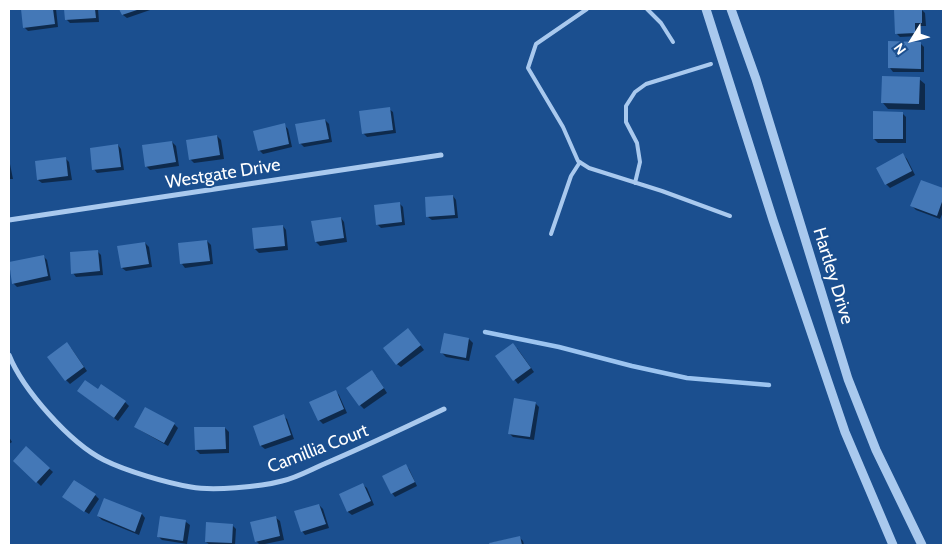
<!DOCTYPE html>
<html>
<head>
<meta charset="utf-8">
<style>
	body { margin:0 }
	#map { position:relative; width:952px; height:554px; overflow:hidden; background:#1b4f8f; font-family:Cabin,sans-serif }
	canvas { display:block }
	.frame { position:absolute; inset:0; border:10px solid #fff; pointer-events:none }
	.north { position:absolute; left:887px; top:15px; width:50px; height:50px; -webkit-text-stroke:4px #1b4f8f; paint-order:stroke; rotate:234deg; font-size:14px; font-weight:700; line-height:20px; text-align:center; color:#fff }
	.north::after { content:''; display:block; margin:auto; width:18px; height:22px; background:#fff; clip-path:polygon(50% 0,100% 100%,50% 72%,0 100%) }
</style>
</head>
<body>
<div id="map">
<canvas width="952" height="554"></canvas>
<div class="frame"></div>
<div class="north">N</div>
</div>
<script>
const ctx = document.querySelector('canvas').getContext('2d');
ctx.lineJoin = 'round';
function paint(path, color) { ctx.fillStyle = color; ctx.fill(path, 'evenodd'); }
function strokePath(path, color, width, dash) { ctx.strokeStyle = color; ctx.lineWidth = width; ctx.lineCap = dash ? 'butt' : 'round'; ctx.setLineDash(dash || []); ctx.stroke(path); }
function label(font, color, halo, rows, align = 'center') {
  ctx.font = font + ' Cabin,sans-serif'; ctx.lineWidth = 4; ctx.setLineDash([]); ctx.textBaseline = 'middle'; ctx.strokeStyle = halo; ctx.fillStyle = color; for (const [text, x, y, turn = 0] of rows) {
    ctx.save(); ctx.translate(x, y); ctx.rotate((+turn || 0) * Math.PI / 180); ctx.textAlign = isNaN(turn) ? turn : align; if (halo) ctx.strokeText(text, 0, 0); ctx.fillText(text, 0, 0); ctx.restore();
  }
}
const shadow = new Path2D(`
	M22,9H56L58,27L28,31L24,27Z
	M66,9H98L99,22L70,23L66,19Z
	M121,9H153L127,18L123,15Z
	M921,9L925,13L926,26H918L919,36L900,37L896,33Z
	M920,43L924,47V72H893L890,68Z
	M919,79L925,84V110L888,109L883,103Z
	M389,109L393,112L396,133L367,137L363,133Z
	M902,113L906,117V143H878L874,139Z
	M325,120L329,124L332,142L304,147L300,143Z
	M284,125L288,129L292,147L263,154L259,150Z
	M217,136L221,140L224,159L194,163L190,159Z
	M172,142L176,146L179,166L150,170L146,166Z
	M118,145L121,149L124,170L97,173L94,169Z
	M903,155L907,159L915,175L890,188L886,184Z
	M65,158L69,162L72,180L42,183L38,180Z
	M9,159L13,179H9Z
	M921,181L943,190V212L940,219L916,210L912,206Z
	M453,196L456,200L458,218L432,220L428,217Z
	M399,203L403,207L405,225L381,228L377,224Z
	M341,218L344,222L347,242L320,246L316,242Z
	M283,226L286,230L288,250L259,253L255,249Z
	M207,241L211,245L213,264L185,268L182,264Z
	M145,243L149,247L152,267L126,271L122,268Z
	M97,251L101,255L103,275L76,277L73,273Z
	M43,256L47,260L51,280L17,287L13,283L9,263Z
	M412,334L424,350L401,367L397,364Z
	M469,339L473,343L469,361L446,357L442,353Z
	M71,348L87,371L70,384L66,380Z
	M517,348L534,372L518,384L496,356Z
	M376,376L387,393L364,409L360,405Z
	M78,391H98L125,402L129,406L118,421Z
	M335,391L339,395L347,413L323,424L319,420Z
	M535,403L539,407L534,440L513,437L510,434Z
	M283,416L287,419L294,439L265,449L261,446L254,426Z
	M174,424L178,428L168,446L140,430L136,426Z
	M225,428L229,432V453L200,454L196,450Z
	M9,437L12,442L9,444Z
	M26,448L53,472L41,486L15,461Z
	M405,466L409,469L417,486L395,497L392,493Z
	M363,485L367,488L374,505L352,515L348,512L341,495Z
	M95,495L99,499L89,514L68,501Z
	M319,505L323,509L329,528L305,535L302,531Z
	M142,514L145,518L139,535L102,520L98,516Z
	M276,518L280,521L284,540L260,545L256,541Z
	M186,522L190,525L187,544L162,540L159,537Z
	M232,525L236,529L235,545H210L206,542Z
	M519,537L523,541L524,545H491L490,543Z`);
const stream = new Path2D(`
	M485,332L559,347L632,366L687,378L769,385`);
const building = new Path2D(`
	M21,9H53L55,24L23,28Z
	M64,9H95L96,18L65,20Z
	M119,9H140L122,15Z
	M894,9H922V23H915V33L895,34Z
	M888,41L921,42V69L888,68Z
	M882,76L920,77L919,104L881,103Z
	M390,107L393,130L362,134L359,111Z
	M873,111L903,112V139H873Z
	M325,119L329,139L299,144L295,124Z
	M285,123L289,144L258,151L253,131Z
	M217,135L220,155L189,160L186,140Z
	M172,141L176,162L145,167L142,145Z
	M118,144L121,167L92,170L90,148Z
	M903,153L912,171L885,185L876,168Z
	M66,157L68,176L37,180L35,161Z
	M921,180L943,188V199L937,216L910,206Z
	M453,195L455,215L426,217L425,197Z
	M400,202L402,222L376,225L374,205Z
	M341,217L344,238L315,242L311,221Z
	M283,225L285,246L254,249L252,228Z
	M207,240L210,261L180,264L178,243Z
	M145,242L149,264L121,268L117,246Z
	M98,250L100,271L71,274L70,252Z
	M44,255L48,276L12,284L9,262Z
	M408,328L421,345L396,365L383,348Z
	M444,333L469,338L466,358L440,353Z
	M67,342L84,367L65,381L47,357Z
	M513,343L531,368L513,381L495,356Z
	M372,370L384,388L359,406L346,388Z
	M85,380L98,389L101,384L126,401L114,418L77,391Z
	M336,390L344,409L318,421L309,402Z
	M514,398L536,402L530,437L508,434Z
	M145,407L175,423L164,443L134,427Z
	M284,414L291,435L260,446L253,426Z
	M194,427H225L226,449L195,450Z
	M26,446L50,468L36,483L13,461Z
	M406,464L415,482L391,494L382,476Z
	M74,480L96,494L84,512L62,497Z
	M363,483L371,501L347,512L339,494Z
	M104,498L142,513L135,532L97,516Z
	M319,504L326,524L301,532L294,511Z
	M160,516L186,520L183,541L157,537Z
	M276,516L280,536L255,542L250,522Z
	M206,522L233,524L232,543L205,542Z
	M520,536L522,545H490L489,543Z`);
const service = new Path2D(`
	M587,9L536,44L528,68L563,127L578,161L589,168L662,191L730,216
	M647,9L661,23L673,42
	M635,183L640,162L637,143L626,122V106L635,92L646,84L711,64
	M551,234L571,176L580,162`);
const minor = new Path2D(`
	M9,220L441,155
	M9,355C23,390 70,443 104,460C126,471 167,483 191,487C212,491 260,487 282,481C296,478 310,470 324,464C364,447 404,428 444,409`);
const tertiary = new Path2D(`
	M706,9L773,220L845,432L893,545
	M731,9L756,79L848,379L876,450L922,545`);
const streetNames = [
	["Westgate Drive",223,174,-9],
	["Hartley Drive",833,276,73],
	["Camillia Court",318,449,-21]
];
paint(shadow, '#0007');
strokePath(stream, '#9cc4f0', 4.5);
paint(building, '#4478b7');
strokePath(service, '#a9c9ee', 4);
strokePath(minor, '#a9c9ee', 5);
strokePath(tertiary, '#a9c9ee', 9);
label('18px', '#fff', '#1b4f8f', streetNames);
</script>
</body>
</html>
